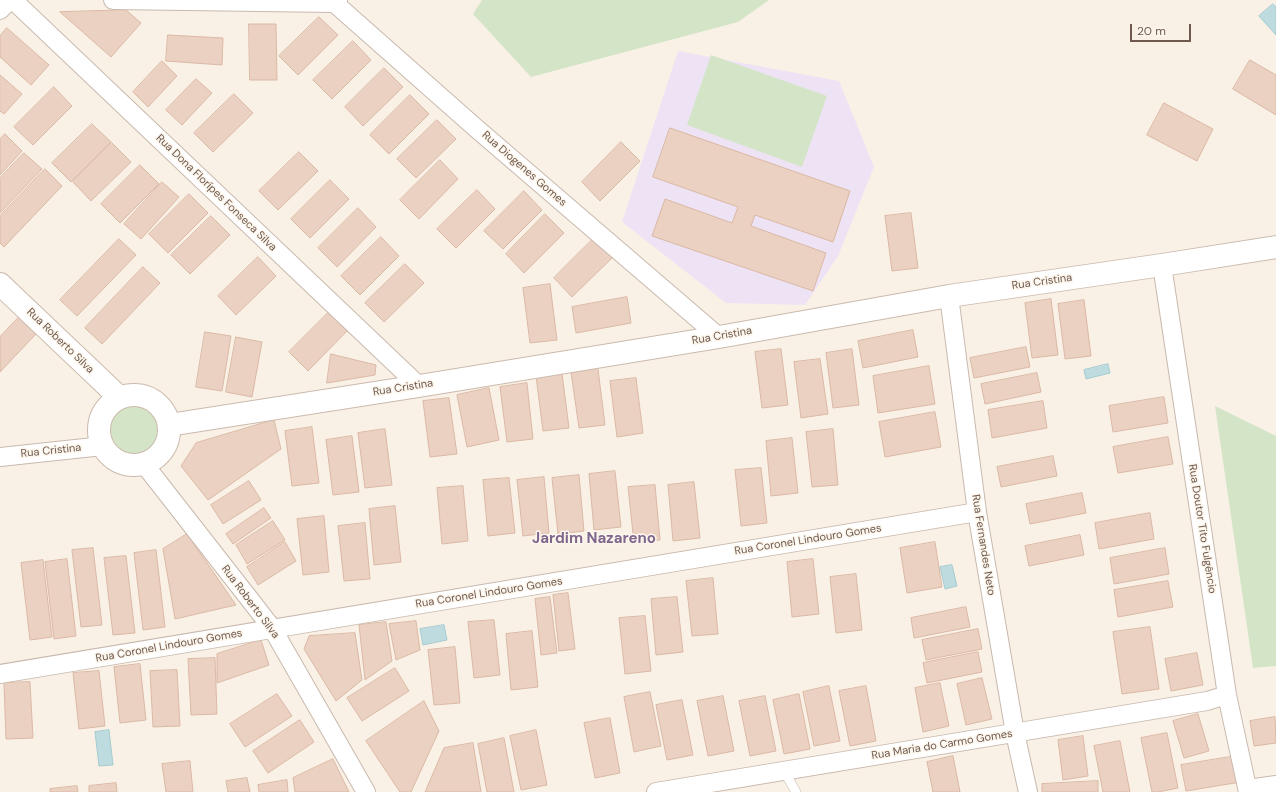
<!DOCTYPE html>
<html>
<head>
<meta charset="utf-8">
<style>
	body { margin:0 }
	#map { position:relative; width:1276px; height:792px; overflow:hidden; background:#f9f1e6; font-family:"DM Sans",sans-serif }
	canvas { display:block }
	.scale { position:absolute; left:1130px; top:24px; width:61px; height:18px; box-sizing:border-box; border:2px solid #6f594f; border-top:0; padding-left:5px; font-size:12px; line-height:14px; white-space:nowrap; color:#6f594f; -webkit-text-stroke:3px #fcf6ec; paint-order:stroke }
</style>
</head>
<body>
<div id="map">
<canvas width="1276" height="792"></canvas>
<div class="scale">20 m</div>
</div>
<script>
const ctx = document.querySelector('canvas').getContext('2d');
ctx.lineJoin = 'round';
function paint(path, color) { ctx.fillStyle = color; ctx.fill(path, 'evenodd'); }
function strokePath(path, color, width, dash) { ctx.strokeStyle = color; ctx.lineWidth = width; ctx.lineCap = dash ? 'butt' : 'round'; ctx.setLineDash(dash || []); ctx.stroke(path); }
function label(font, color, halo, rows, align = 'center') {
  ctx.font = font + ' "DM Sans",sans-serif'; ctx.lineWidth = 3; ctx.setLineDash([]); ctx.textBaseline = 'middle'; ctx.strokeStyle = halo; ctx.fillStyle = color; for (const [text, x, y, turn = 0] of rows) {
    ctx.save(); ctx.translate(x, y); ctx.rotate((+turn || 0) * Math.PI / 180); ctx.textAlign = isNaN(turn) ? turn : align; if (halo) ctx.strokeText(text, 0, 0); ctx.fillText(text, 0, 0); ctx.restore();
  }
}
const education = new Path2D(`
	M678,51L839,81L874,167L838,256L805,305L726,303L622,222Z`);
const green = new Path2D(`
	M482,0H769L738,22L531,77L473,14Z
	M711,55L827,96L802,167L687,125Z
	M106 430a28 28 0 1 1 56 0a28 28 0 1 1-56 0Z
	M1215,406L1276,436V666L1253,668Z`);
const water = new Path2D(`
	M1273,4L1276,7V35L1259,16Z
	M1108,364L1110,373L1086,379L1084,370Z
	M952,565L957,586L945,589L940,567Z
	M444,625L447,640L423,645L420,629Z
	M109,730L113,765L99,766L95,732Z`);
const building = new Path2D(`
	M126,10L141,23L111,57L60,12Z
	M319,17L338,35L298,75L279,56Z
	M249,24H276L277,80H250Z
	M7,28L49,65L31,85L0,57V36Z
	M168,35L223,38L222,65L166,61Z
	M353,41L371,60L332,99L313,80Z
	M1250,60L1276,75V115L1233,89Z
	M162,61L177,76L148,107L133,92Z
	M384,68L403,87L363,126L345,107Z
	M0,75L22,94L4,114L0,111Z
	M196,79L212,93L182,125L166,110Z
	M54,87L72,106L33,145L14,127Z
	M234,94L253,113L213,152L194,133Z
	M410,95L429,114L389,154L370,135Z
	M1164,103L1213,129L1197,161L1147,135Z
	M437,120L456,139L416,178L397,159Z
	M92,124L111,142L71,182L52,163Z
	M670,128L850,191L833,242L755,215L751,226L826,253L813,291L652,236L665,199L732,223L738,207L653,177Z
	M5,134L22,151L0,175V139Z
	M621,142L640,161L600,201L582,182Z
	M112,143L131,162L91,201L73,182Z
	M299,152L318,171L278,210L259,191Z
	M24,153L42,169L0,213V178Z
	M440,160L458,179L419,219L400,200Z
	M140,165L159,184L120,223L101,204Z
	M45,169L62,186L4,247L0,243V216Z
	M330,180L349,199L310,238L291,219Z
	M162,182L179,197L141,239L124,224Z
	M477,190L495,209L456,248L437,229Z
	M524,191L542,210L503,249L484,231Z
	M189,194L208,213L168,253L149,234Z
	M358,208L376,227L337,267L318,248Z
	M911,213L918,268L892,271L885,216Z
	M545,214L564,233L524,273L506,254Z
	M211,216L230,235L190,274L171,255Z
	M381,237L399,256L360,295L341,276Z
	M119,239L136,255L77,316L60,300Z
	M593,239L612,258L572,297L554,278Z
	M258,257L276,276L236,315L218,296Z
	M405,264L424,283L384,322L365,303Z
	M143,267L160,283L102,344L85,328Z
	M550,284L557,340L530,343L523,288Z
	M627,297L631,323L576,333L572,307Z
	M1051,299L1058,355L1032,358L1025,303Z
	M1084,300L1091,356L1065,359L1058,304Z
	M329,312L347,331L308,371L289,352Z
	M19,317L36,334L0,372V337Z
	M913,330L918,357L863,368L858,341Z
	M205,332L231,336L222,391L196,387Z
	M236,337L262,342L252,397L226,392Z
	M1026,347L1030,367L974,378L970,358Z
	M781,349L788,405L762,408L755,352Z
	M852,349L859,405L833,408L826,353Z
	M331,354L376,365L375,375L327,383Z
	M820,359L828,414L801,418L794,362Z
	M929,366L935,404L878,413L873,376Z
	M598,369L605,425L579,428L571,372Z
	M562,373L569,428L543,431L536,376Z
	M1037,373L1041,392L985,404L981,384Z
	M636,378L643,433L617,437L610,381Z
	M527,383L533,439L507,442L500,387Z
	M489,388L499,440L467,447L457,395Z
	M1164,397L1168,423L1113,432L1109,406Z
	M449,398L457,454L430,457L423,401Z
	M1043,401L1047,428L992,438L988,410Z
	M935,412L941,447L885,457L879,422Z
	M274,420L281,449L208,500L181,466L196,443Z
	M312,427L319,483L292,486L285,431Z
	M385,429L392,485L365,488L358,433Z
	M833,429L838,485L812,487L806,432Z
	M352,436L359,492L333,495L326,440Z
	M1168,437L1173,464L1118,473L1113,447Z
	M792,438L798,493L771,496L766,441Z
	M1053,456L1057,476L1001,487L997,467Z
	M761,468L767,523L741,526L735,470Z
	M615,471L621,527L594,530L589,474Z
	M579,475L584,531L558,534L552,478Z
	M544,477L549,533L523,536L517,480Z
	M509,478L515,533L488,536L483,480Z
	M249,481L261,500L223,524L211,505Z
	M694,482L700,538L673,541L668,485Z
	M655,485L660,540L634,543L628,487Z
	M463,486L468,541L442,544L437,488Z
	M1082,493L1086,513L1030,524L1026,504Z
	M395,506L401,562L374,565L369,509Z
	M264,508L271,518L233,544L226,534Z
	M1150,513L1154,539L1099,549L1095,523Z
	M324,516L329,572L303,575L297,519Z
	M273,521L285,540L247,564L236,545Z
	M365,523L370,579L344,581L338,526Z
	M187,534L236,605L175,619L163,549Z
	M1080,535L1084,555L1029,566L1025,546Z
	M285,542L296,561L258,585L247,567Z
	M935,542L942,587L907,593L900,548Z
	M93,548L102,625L81,627L72,550Z
	M1165,548L1169,574L1114,584L1110,558Z
	M156,550L165,627L143,630L134,553Z
	M126,556L135,633L113,635L104,558Z
	M67,559L76,636L54,639L45,562Z
	M813,559L819,614L792,617L787,562Z
	M43,560L52,637L30,640L21,563Z
	M856,574L862,630L836,633L830,577Z
	M713,578L718,634L692,636L686,581Z
	M1168,581L1173,607L1118,617L1114,590Z
	M568,593L575,649L559,651L553,595Z
	M550,597L557,653L541,655L535,599Z
	M677,597L683,652L656,655L651,599Z
	M966,607L970,627L914,638L911,618Z
	M645,616L651,671L625,674L619,618Z
	M494,620L500,675L474,678L468,622Z
	M416,621L420,650L396,660L389,624Z
	M386,622L392,661L365,680L359,625Z
	M1150,627L1159,689L1122,694L1113,632Z
	M978,629L982,649L926,660L922,640Z
	M532,631L538,687L511,690L506,634Z
	M355,633L362,680L336,701L304,649L309,636Z
	M261,640L269,665L217,683V654Z
	M455,647L460,703L434,705L428,650Z
	M978,652L982,672L927,683L923,663Z
	M1197,653L1203,685L1171,691L1165,659Z
	M215,658L217,714L191,715L188,659Z
	M140,664L146,720L120,723L114,667Z
	M395,668L409,691L362,721L347,698Z
	M177,670L180,726L153,727L150,671Z
	M99,671L105,726L79,729L73,673Z
	M982,678L992,719L966,725L957,684Z
	M30,682L33,738L6,739L4,683Z
	M940,683L949,726L923,732L915,688Z
	M829,686L840,741L814,746L803,692Z
	M866,686L876,741L850,746L839,691Z
	M650,692L661,746L634,752L624,697Z
	M277,694L292,716L245,747L230,724Z
	M799,694L810,749L784,754L773,700Z
	M723,696L734,751L708,756L697,701Z
	M765,696L776,751L750,756L739,701Z
	M682,700L693,755L667,760L656,705Z
	M424,701L439,731L411,792H400L366,741Z
	M1198,714L1209,751L1184,758L1173,721Z
	M1275,717L1276,743L1254,746L1250,721Z
	M610,718L620,773L595,778L584,723Z
	M300,720L314,742L268,773L253,751Z
	M536,730L547,785L521,790L510,736Z
	M1167,733L1178,788L1158,792H1152L1141,738Z
	M1083,736L1088,776L1063,780L1058,740Z
	M504,738L514,792H487L478,744Z
	M1120,741L1130,792H1103L1094,746Z
	M473,743L481,792H425L444,748Z
	M953,756L960,792H933L927,762Z
	M1236,756L1241,782L1186,791L1181,765Z
	M333,759L349,792H295L293,778Z
	M190,761L193,792H166L162,764Z
	M247,778L250,792H228L226,781Z
	M287,780L288,792H259L258,785Z
	M1098,781V792H1042V784Z
	M116,783L117,792H89V786Z
	M77,786L78,792H50V789Z`);
const service = new Path2D(`
	M784,771L796,792`);
const minor = new Path2D(`
	M13,0L419,386
	M113,0L334,3L338,0
	M331,0L477,129L719,337
	M0,10L10,0
	M1162,265L1227,695L1248,792
	M949,296L977,512L1015,733L1028,792
	M0,457L103,446
	M144,464L272,628L366,792
	M0,674L977,512
	M1248,789L1276,785
	M656,792L1207,701L1227,695`);
const secondary = new Path2D(`
	M0,284L120,398
	M99 430a35 35 0 1 1 70 0a35 35 0 1 1-70 0Z
	M169,425L419,386L719,337L949,296L1162,265L1276,247`);
const streetNames = [
	["Rua Diogenes Gomes",524,169,41],
	["Rua Dona Florípes Fonseca Silva",216,193,44],
	["Rua Cristina",1042,282,-8],
	["Rua Cristina",722,336,-10],
	["Rua Roberto Silva",60,341,44],
	["Rua Cristina",403,388,-9],
	["Rua Cristina",51,451,-6],
	["Rua Doutor Tito Fulgêncio",1202,529,81],
	["Rua Coronel Lindouro Gomes",808,540,-9],
	["Rua Fernandes Neto",983,545,81],
	["Rua Coronel Lindouro Gomes",489,593,-9],
	["Rua Roberto Silva",250,602,53],
	["Rua Coronel Lindouro Gomes",169,646,-10],
	["Rua Maria do Carmo Gomes",942,745,-9]
];
const districtNames = [
	["Jardim Nazareno",594,539]
];
paint(education, '#eee3f5');
paint(green, '#d4e5c7');
paint(water, '#bedce0');
strokePath(water, '#a5cbd0', 1);
paint(building, '#ebd1c2');
strokePath(building, '#dbb8a4', 1);
strokePath(service, '#c9b9ae', 10);
strokePath(minor, '#c9b9ae', 20);
strokePath(secondary, '#ccbaad', 24);
strokePath(service, '#fff', 9);
strokePath(minor, '#fff', 18);
strokePath(secondary, '#fff', 22);
label('11px', '#6f594f', '#fcf6ec', streetNames);
label('bold 15px', '#7e668c', '#fcf6ec', districtNames);
</script>
</body>
</html>
